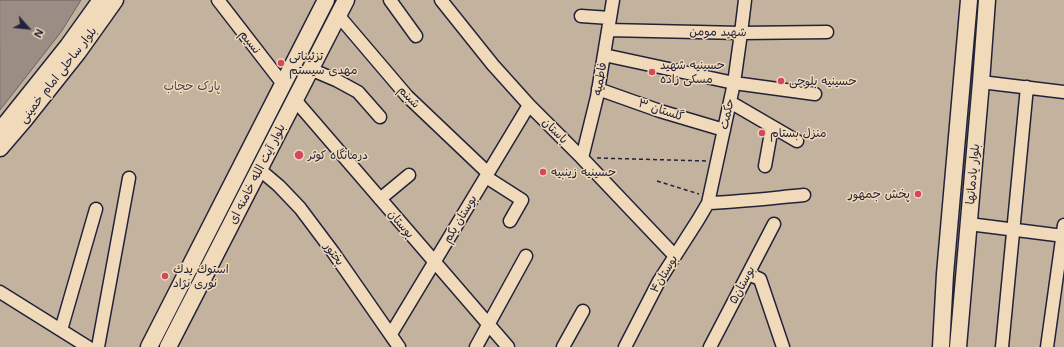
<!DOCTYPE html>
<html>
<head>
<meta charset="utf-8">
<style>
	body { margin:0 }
	#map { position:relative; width:1064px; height:347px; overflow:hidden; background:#e4cfb2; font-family:Mali,sans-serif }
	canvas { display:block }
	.north { position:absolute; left:8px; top:8px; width:40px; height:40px; -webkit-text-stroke:3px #f0dab9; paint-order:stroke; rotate:117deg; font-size:11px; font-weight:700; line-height:16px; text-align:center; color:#22223b }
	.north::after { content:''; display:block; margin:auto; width:14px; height:18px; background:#22223b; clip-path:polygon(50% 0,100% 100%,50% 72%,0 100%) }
</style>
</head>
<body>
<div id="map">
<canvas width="1064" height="347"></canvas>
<div class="north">N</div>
</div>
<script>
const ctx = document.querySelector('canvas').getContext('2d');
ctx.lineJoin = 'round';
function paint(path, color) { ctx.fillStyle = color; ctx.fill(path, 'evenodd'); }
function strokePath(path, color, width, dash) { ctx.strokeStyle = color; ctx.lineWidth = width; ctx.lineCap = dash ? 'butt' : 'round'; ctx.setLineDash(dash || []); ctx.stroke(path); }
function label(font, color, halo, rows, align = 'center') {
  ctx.font = font + ' Mali,"Playpen Sans Arabic",sans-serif'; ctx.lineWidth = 3; ctx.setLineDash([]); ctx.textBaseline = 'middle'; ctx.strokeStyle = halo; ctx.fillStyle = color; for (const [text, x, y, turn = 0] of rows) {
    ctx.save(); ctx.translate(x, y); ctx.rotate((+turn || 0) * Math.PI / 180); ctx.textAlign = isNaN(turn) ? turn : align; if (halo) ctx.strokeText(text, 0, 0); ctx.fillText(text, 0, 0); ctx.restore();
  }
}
const green = new Path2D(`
	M0,0H1064V347H0Z`);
const water = new Path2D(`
	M0,0H81L61,32L0,110Z`);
const path = new Path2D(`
	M597,158L707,161
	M657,181L699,194`);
const minor = new Path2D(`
	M218,0L283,84
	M390,0L416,36
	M441,0L493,65L529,105L582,158L675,256
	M338,15L407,96L488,173
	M581,16L610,18
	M608,30L741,33L827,32
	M604,55L734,83L815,94
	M310,69L336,80L358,92L380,117
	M981,82L1064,92
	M598,89L660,111L724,130
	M295,100L508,347
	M730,102L797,141
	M582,158L597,97L613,0
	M765,166L772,127
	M259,169L279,186L300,208L333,252L399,347
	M486,177L522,200L510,221
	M380,199L409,175
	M708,203C740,202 772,198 804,195
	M969,224L1064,236
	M748,274L760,279L783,347
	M0,292L88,347
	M61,330L96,209
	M391,334L529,105
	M98,347L129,178
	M476,347L526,256
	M563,347L583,311
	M625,347L659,281L698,220L708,203L734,83L741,33L745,0
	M710,347L774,224
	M1002,347L1027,87
	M1047,347L1064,225`);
const major = new Path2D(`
	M0,131L68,46L101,0
	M0,148L24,120L78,52L115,0
	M149,347L326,0
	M168,347L346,0
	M941,347L945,274L969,0
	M958,347L981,82L987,0`);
const markers = [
	[281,63,4,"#d1495b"],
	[652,72,4,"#d1495b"],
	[781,81,4,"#d1495b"],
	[762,133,4,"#d1495b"],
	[299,155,5,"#d1495b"],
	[543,172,4,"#d1495b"],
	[918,194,4,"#d1495b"],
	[165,276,4,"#d1495b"]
];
const streetNames = [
	["شهید مومن",718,32,1],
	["نسیم",250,42,52],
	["بلوار ساحلی امام خمینی",58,75,-52],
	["فاطمیه",600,79,-80],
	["شبنم",409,97,46],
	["گلستان ۳",661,110,18],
	["حکمت",727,114,-78],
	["باستان",555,131,45],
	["بلوار آیت الله خامنه ای",257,174,-63],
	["بلوار یادمانها",973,174,-85],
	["بوستان یکم",460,219,-59],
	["بوستان",401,224,49],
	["بختور",334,254,54],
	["بوستان۴",664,274,-59],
	["بوستان۵",742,285,-62]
];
const poiNames = [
	["تزئیناتی",289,56],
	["مهدی سیستم",289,70],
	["حسینیه شهید",660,65],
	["مسکی زاده",660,79],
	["حسینیه بلوچی",789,81],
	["منزل بستام",770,133],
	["درمانگاه کوثر",308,155],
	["حسینیه زینبیه",551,172],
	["پخش جمهور",910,194,"right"],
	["استوك يدك",173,269],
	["نوری نژاد",173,283]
];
const parkNames = [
	["پارک حجاب",192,86]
];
paint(green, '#c3b29e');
paint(water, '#9a8d84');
strokePath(water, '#6a6267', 1);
strokePath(minor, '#22223b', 15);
strokePath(major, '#22223b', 19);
strokePath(path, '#22223b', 1.5, [4, 3]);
strokePath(minor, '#f0dab9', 12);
strokePath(major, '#f0dab9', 16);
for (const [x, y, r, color] of markers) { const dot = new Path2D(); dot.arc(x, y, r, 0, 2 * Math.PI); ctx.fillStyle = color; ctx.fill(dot); strokePath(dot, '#f0dab9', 1.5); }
label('12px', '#22223b', '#f0dab9', streetNames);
label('12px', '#22223b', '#f0dab9', poiNames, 'left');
label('12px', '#4a4654', '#f0dab9', parkNames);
</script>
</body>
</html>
